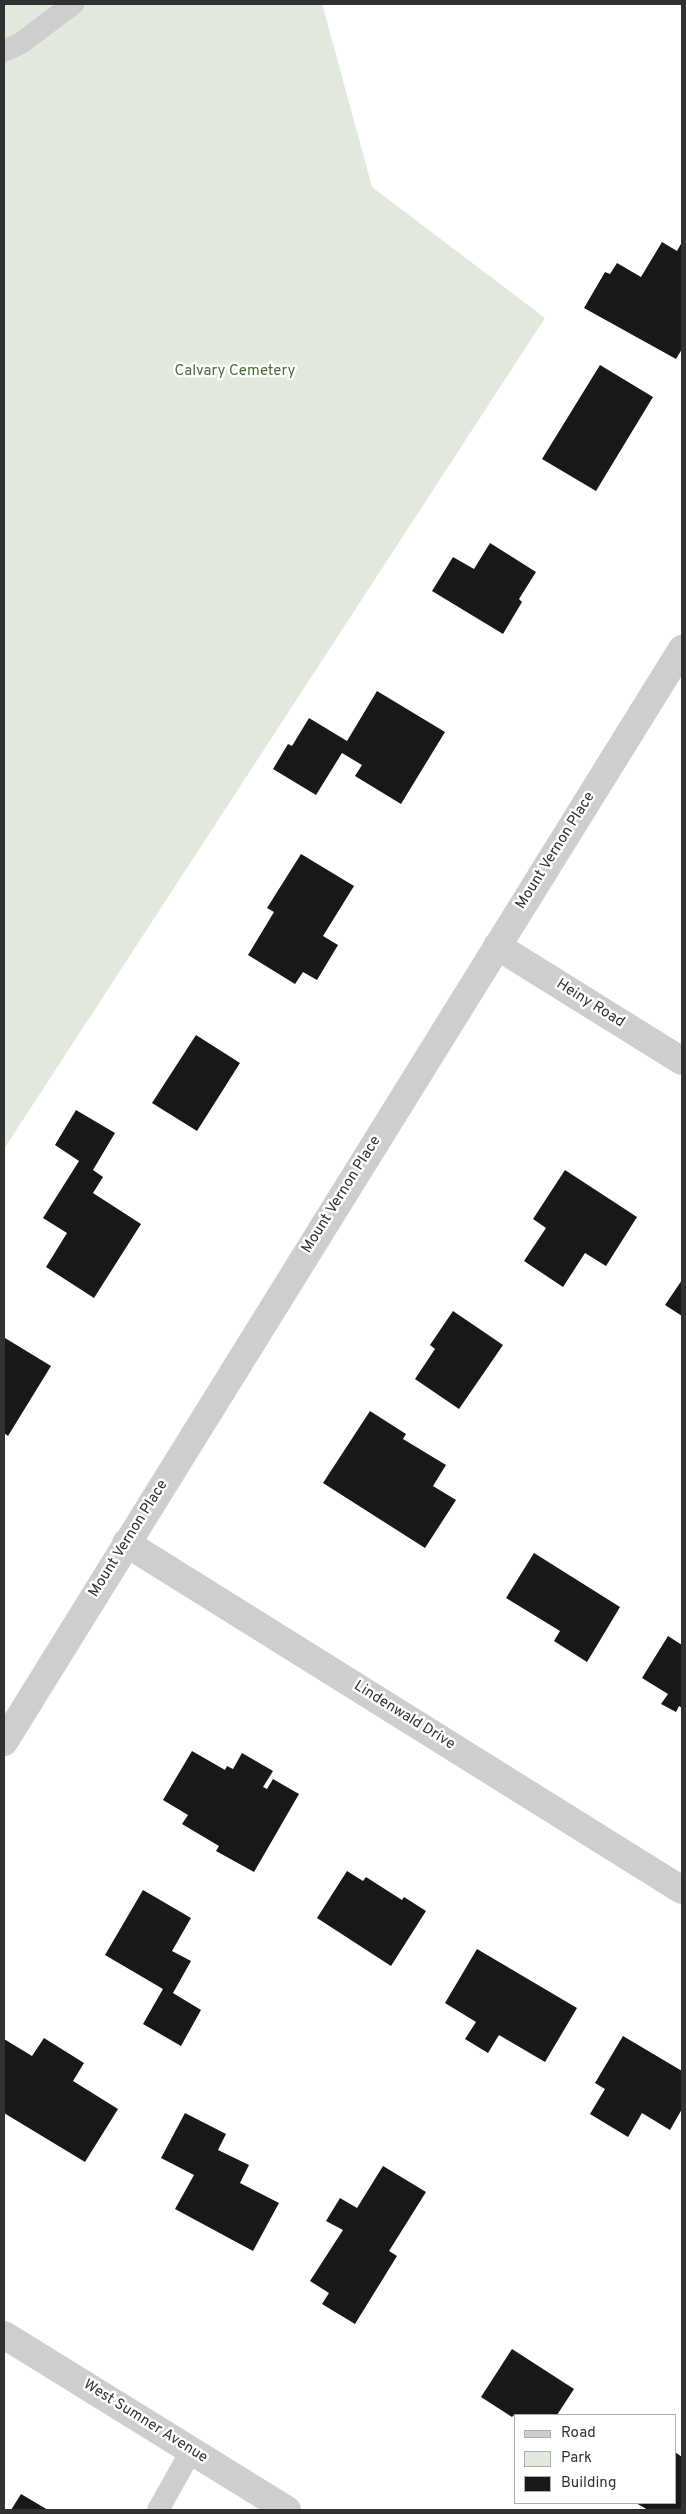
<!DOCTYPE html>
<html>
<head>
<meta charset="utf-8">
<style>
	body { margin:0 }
	#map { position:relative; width:686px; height:2514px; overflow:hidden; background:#fff; font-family:Overpass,sans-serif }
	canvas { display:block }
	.frame { position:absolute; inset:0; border:5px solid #313131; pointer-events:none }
	.legend { position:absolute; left:514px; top:2414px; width:162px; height:90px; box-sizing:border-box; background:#fff; border:1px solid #adadad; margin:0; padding:6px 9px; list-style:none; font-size:15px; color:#313131 }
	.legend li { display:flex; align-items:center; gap:10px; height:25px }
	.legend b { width:25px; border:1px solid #adadad }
</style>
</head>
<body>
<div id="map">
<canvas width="686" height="2514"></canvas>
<div class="frame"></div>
<ul class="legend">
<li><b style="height:6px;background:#cecece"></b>Road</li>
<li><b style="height:14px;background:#e2e9dd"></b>Park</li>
<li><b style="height:14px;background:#181818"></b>Building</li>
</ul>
</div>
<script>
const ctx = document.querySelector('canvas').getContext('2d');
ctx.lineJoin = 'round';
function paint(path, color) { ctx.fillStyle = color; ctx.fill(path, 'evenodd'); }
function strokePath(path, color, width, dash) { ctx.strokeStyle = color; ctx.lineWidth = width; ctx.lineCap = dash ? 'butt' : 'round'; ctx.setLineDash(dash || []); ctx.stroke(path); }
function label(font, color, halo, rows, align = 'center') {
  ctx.font = font + ' Overpass,sans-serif'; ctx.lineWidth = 5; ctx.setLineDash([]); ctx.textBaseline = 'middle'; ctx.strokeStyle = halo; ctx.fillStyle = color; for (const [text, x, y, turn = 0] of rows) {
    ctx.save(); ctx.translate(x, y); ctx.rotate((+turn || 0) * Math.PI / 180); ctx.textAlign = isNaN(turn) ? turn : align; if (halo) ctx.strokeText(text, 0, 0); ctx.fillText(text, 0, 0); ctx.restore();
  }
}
const green = new Path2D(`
	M4,4H324L323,7L372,187L545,318L4,1149Z`);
const building = new Path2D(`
	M662,242L677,251L682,242V349L676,359L584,308L605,272L610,274L617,263L641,277Z
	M600,365L653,397L596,491L542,459Z
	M490,543L536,572L519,599L522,602L503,634L432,591L453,557L474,569Z
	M377,691L445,732L401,804L355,776L362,765L342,753L316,795L273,769L288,744L292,746L309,718L347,741Z
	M301,854L354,886L323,936L338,945L317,980L303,972L295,984L248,955L274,912L267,908Z
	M196,1035L240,1063L197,1131L152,1103Z
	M76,1110L115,1133L93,1170L103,1177L93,1193L141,1224L94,1298L46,1267L67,1233L43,1218L79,1161L55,1145Z
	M565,1170L637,1217L606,1266L585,1253L563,1287L524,1261L546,1228L533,1219Z
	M682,1280V1316L665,1305Z
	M453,1311L503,1345L459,1409L415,1379L435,1349L430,1345Z
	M5,1338L51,1366L8,1436L4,1433Z
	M370,1411L406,1434L403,1439L446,1465L433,1486L456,1500L425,1548L323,1483Z
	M534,1553L620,1607L587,1662L554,1641L560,1631L506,1598Z
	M668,1636L682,1645V1708L679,1706L676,1712L661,1704L668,1694L642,1678Z
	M192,1751L225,1770L227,1766L233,1769L242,1753L273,1771L263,1787L267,1789L273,1779L299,1794L254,1872L216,1851L219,1846L182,1824L188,1815L163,1800Z
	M347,1871L363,1881L366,1877L402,1900L404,1897L426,1911L391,1966L317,1918Z
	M143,1890L191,1918L172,1951L191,1961L173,1993L201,2010L181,2046L143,2024L163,1989L105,1955Z
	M477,1949L577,2008L545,2062L499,2035L488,2053L465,2039L476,2022L445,2003Z
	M623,2036L682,2071V2109L670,2130L642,2113L628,2137L590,2114L605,2089L595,2083Z
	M44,2038L84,2063L73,2081L118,2109L85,2162L4,2113V2039L32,2056Z
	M185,2113L226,2134L218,2150L249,2165L240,2183L279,2203L253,2251L175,2209L194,2175L161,2158Z
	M383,2166L426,2192L389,2251L397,2256L355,2324L322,2304L329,2293L310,2281L343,2230L326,2221L340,2198L357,2208Z
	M512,2349L574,2389L557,2415H514L512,2417L481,2397Z
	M675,2452L682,2457V2510H648L636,2503H675Z
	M21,2494L48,2510H11Z`);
const service = new Path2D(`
	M4,51L21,43L73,4
	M158,2510L191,2451`);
const minor = new Path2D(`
	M497,946L682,1061
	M126,1543L682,1890
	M4,1742L682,649`);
const tertiary = new Path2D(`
	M4,2335L287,2510`);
const parkNames = [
	["Calvary Cemetery",235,372]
];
const streetNames = [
	["Mount Vernon Place",556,851,-58],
	["Heiny Road",590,1004,32],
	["Mount Vernon Place",342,1195,-58],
	["Mount Vernon Place",129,1539,-58],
	["Lindenwald Drive",404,1716,32],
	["West Sumner Avenue",145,2422,32]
];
paint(green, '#e2e9dd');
paint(building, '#181818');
strokePath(service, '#cecece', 22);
strokePath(minor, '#cecece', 28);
strokePath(tertiary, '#cecece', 28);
label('15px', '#4e6a41', '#fff', parkNames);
label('15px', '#313131', '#fff', streetNames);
</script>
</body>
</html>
